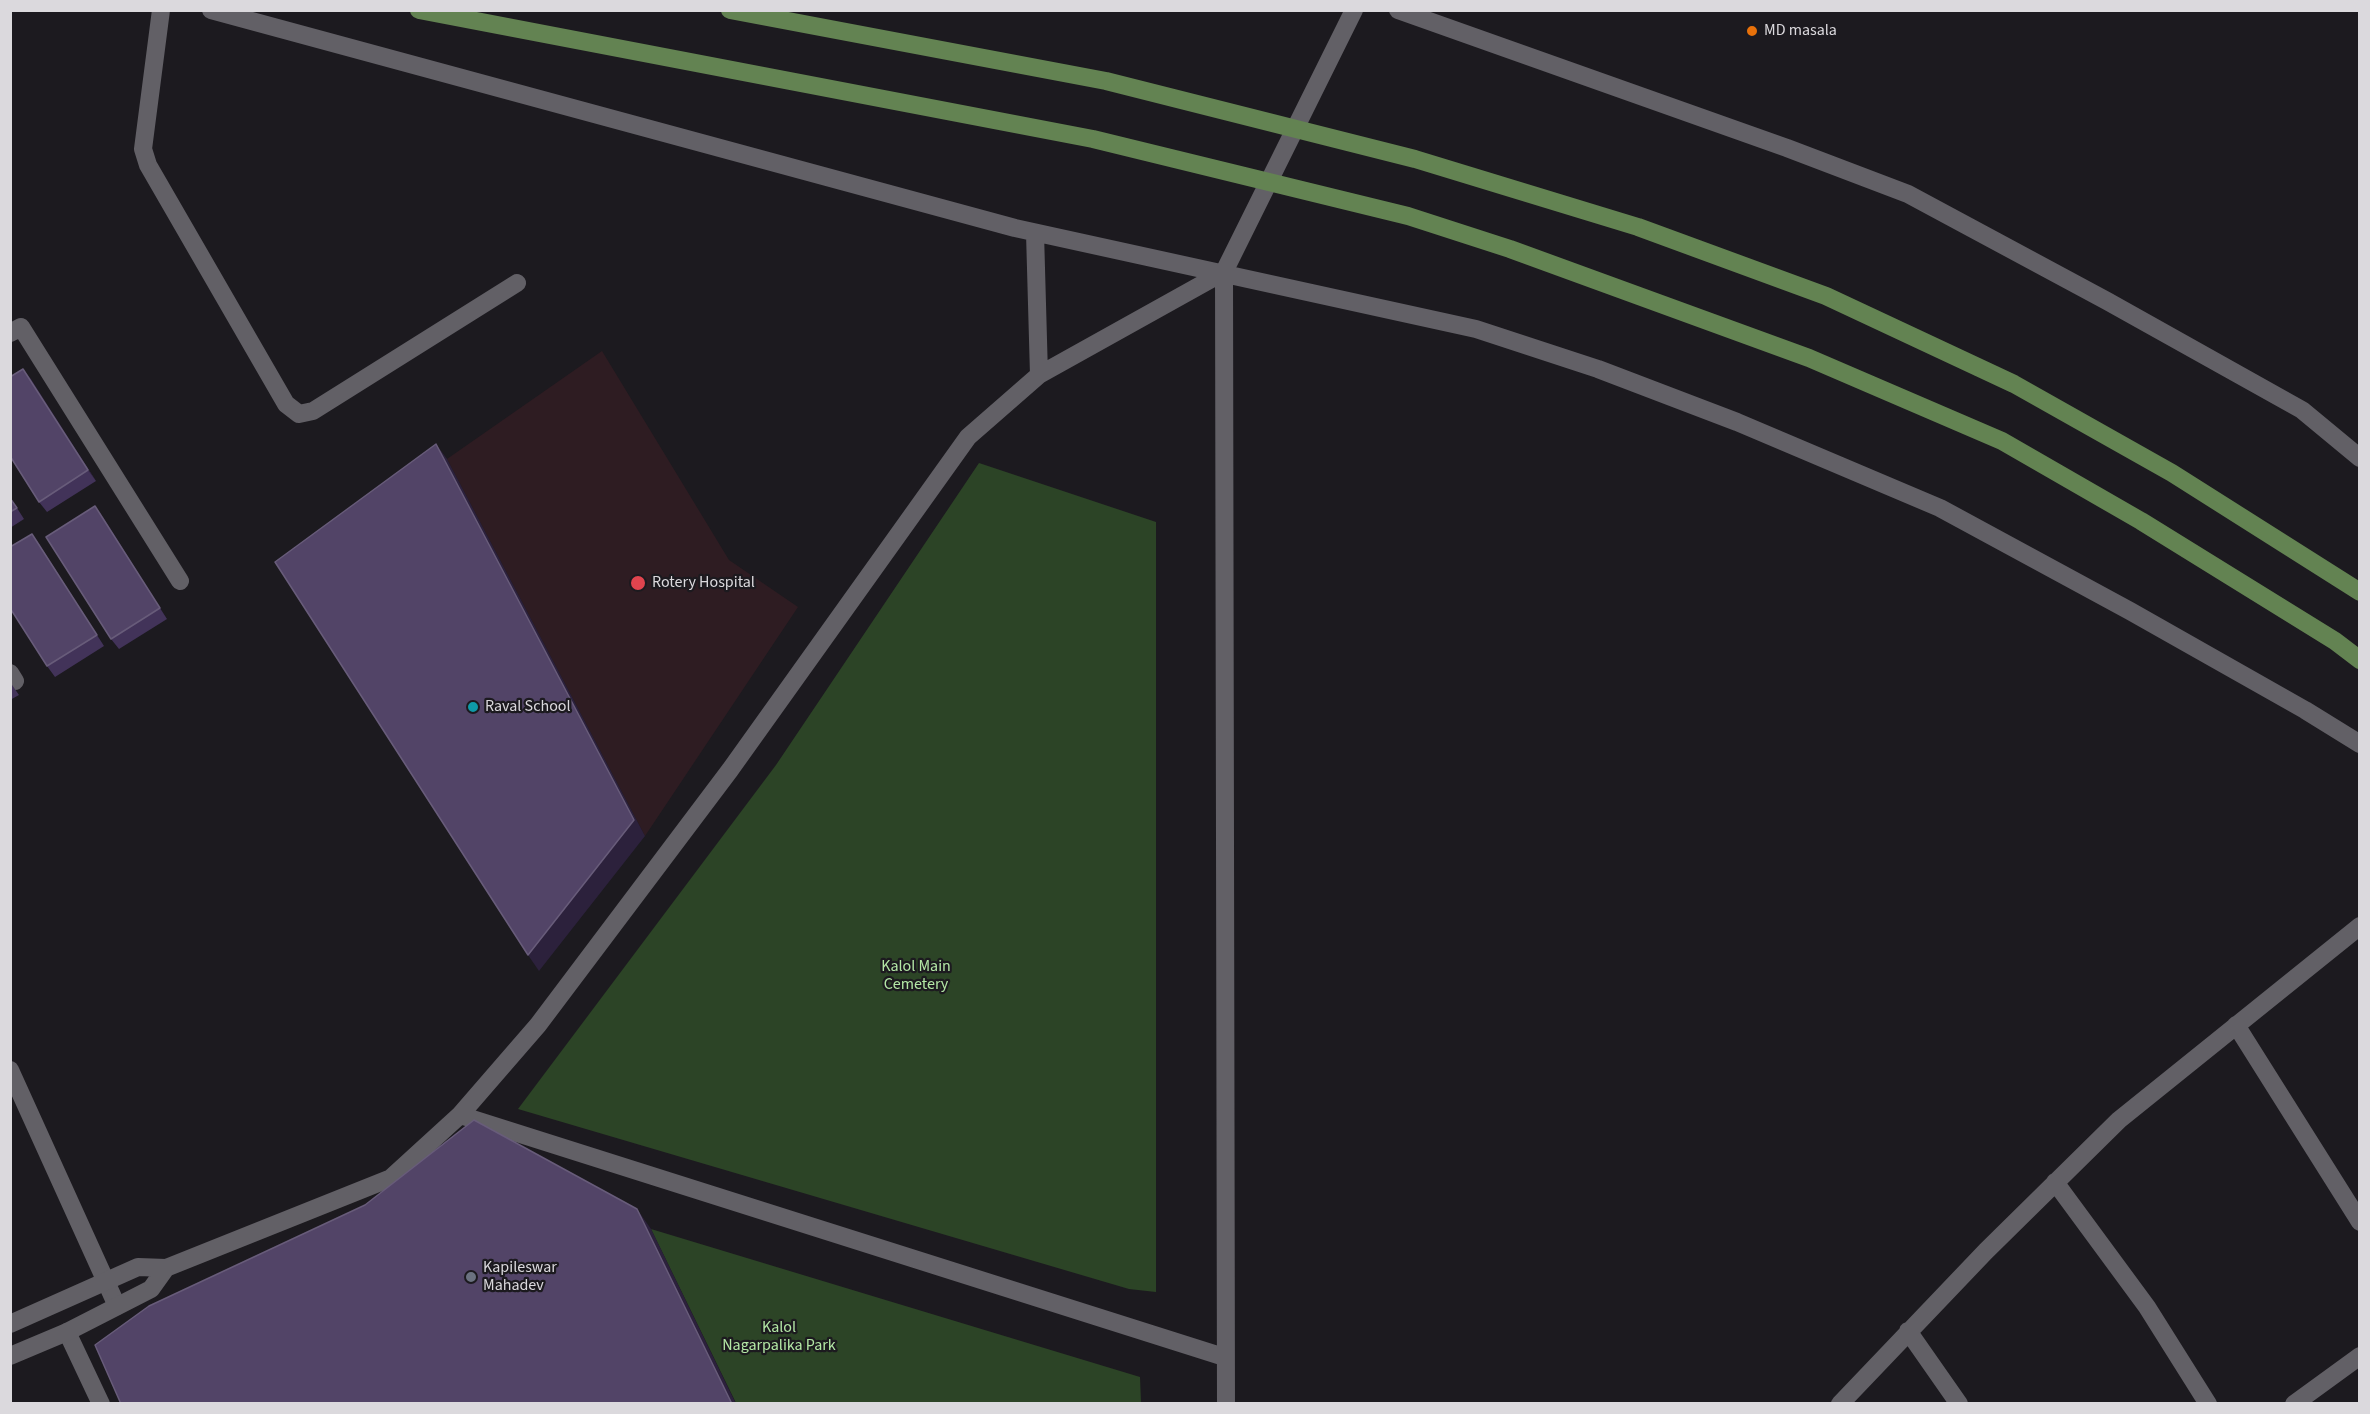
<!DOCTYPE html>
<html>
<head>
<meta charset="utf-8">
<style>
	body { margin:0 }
	#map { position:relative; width:2370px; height:1414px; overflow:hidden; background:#1c1a1f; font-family:"Source Sans 3",sans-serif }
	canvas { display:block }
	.frame { position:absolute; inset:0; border:12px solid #dbd9dd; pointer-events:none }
</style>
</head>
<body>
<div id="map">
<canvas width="2370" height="1414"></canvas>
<div class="frame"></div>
</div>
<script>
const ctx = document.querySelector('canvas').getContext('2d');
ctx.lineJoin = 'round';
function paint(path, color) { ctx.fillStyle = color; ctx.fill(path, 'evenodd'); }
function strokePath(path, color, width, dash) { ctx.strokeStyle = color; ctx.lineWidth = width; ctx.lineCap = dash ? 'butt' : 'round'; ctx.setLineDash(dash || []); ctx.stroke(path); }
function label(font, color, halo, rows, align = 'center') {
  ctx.font = font + ' "Source Sans 3",sans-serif'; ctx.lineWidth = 4.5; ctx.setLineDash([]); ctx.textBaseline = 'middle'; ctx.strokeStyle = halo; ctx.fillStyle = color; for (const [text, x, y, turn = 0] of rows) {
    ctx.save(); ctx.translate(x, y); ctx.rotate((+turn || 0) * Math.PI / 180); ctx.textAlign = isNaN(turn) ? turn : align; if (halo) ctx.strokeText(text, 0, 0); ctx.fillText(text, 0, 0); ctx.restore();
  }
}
const medical = new Path2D(`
	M602,351L729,560L798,607L645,836L447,459Z`);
const green = new Path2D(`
	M979,463L1156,522V1292L1129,1289L518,1109L776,765Z
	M651,1229L1140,1377L1141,1403H736Z`);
const street = new Path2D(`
	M161,10L143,149L148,165L286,404L299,414L313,411L517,283
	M10,333L21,327L180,581
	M10,673L15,681
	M2236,1025L2360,1222
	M10,1070L117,1306
	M2055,1182L2147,1307L2208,1404
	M1908,1331L1959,1404
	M67,1332L101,1404
	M1840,1404L1986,1251L2119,1120L2360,926
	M2294,1404L2360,1356`);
const secondary = new Path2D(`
	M211,10L1015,228L1476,329L1598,369L1737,422L1940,508L2130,611L2305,710L2360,744
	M1398,10L1787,148L1908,194L2107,301L2302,410L2360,458
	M1035,233L1039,375
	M460,1115L1224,1357
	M10,1324L138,1267L166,1268L391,1178L460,1115L538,1025L730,770L968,437L1039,375L1224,272
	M10,1356L67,1332L151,1289L166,1268
	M1226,1404L1224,272L1354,10`);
const primary = new Path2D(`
	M419,10L1093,139L1408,216L1510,249L1809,358L2002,441L2141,521L2335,641L2360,660
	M730,10L1106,81L1415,159L1638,227L1826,296L2014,384L2172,473L2360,592`);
const wall = new Path2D(`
	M23,369L96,481L47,512L39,502Z
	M10,497L24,519L10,528Z
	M95,506L167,619L119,649L111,639Z
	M39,544L104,646L55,677L47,666Z
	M10,682L19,695L10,700Z`);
const shadedWall = new Path2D(`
	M23,369L31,379L96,481L88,470Z
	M436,444L447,459L645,836L539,971L528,955Z
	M95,506L103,517L167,619L160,608Z
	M32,534L39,544L104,646L97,635Z
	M637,1209L651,1229L736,1404H732Z`);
const building = new Path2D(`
	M23,369L88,470L39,502L10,456V377Z
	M436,444L634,820L528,955L275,562Z
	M10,498L17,508L10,512Z
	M95,506L160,608L111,639L46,537Z
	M32,534L97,635L47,666L10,608V547Z
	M474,1120L637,1209L732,1404H121L95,1345L149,1306L365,1205Z`);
const markers = [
	[1752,31,6,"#e8710a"],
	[638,583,8,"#e0444e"],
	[473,707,6,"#0f9aa8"],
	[471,1277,6,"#6b7280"]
];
const poiNames = [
	["MD masala",1764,31],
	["Rotery Hospital",652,583],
	["Raval School",485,707],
	["Kapileswar",483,1268],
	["Mahadev",483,1286]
];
const parkNames = [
	["Kalol Main",916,967],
	["Cemetery",916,985],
	["Kalol",779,1328],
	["Nagarpalika Park",779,1346]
];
paint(medical, '#2e1c22');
paint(green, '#2c4426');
strokePath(street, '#626066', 18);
strokePath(secondary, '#626066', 18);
strokePath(primary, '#638352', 18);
paint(wall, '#423359');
paint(shadedWall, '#2c213c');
paint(building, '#524467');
strokePath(building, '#685c7a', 1.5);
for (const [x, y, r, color] of markers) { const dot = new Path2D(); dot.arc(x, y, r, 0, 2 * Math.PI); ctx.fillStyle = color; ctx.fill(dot); strokePath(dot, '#1c1a1f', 2); }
label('16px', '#dbd9dd', '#1c1a1f', poiNames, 'left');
label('16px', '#b3e7a5', '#1c1a1f', parkNames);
</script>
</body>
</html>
